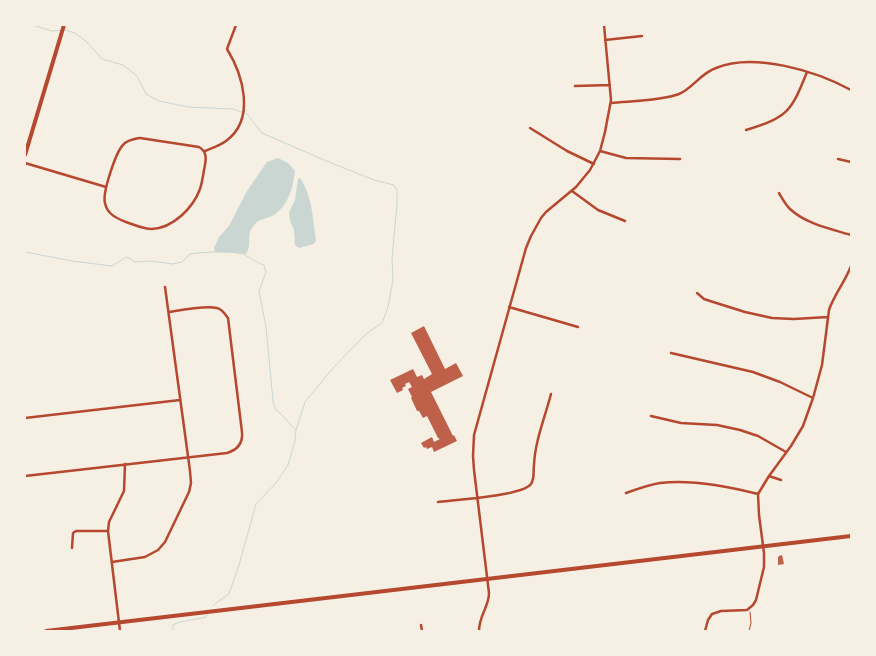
<!DOCTYPE html>
<html>
<head>
<meta charset="utf-8">
<style>
	body { margin:0 }
	#map { position:relative; width:876px; height:656px; overflow:hidden; background:#f6efe4; font-family:Arial,sans-serif }
	canvas { display:block }
	.frame { position:absolute; inset:0; border:26px solid #f6efe4; pointer-events:none }
</style>
</head>
<body>
<div id="map">
<canvas width="876" height="656"></canvas>
<div class="frame"></div>
</div>
<script>
const ctx = document.querySelector('canvas').getContext('2d');
ctx.lineJoin = 'round';
function paint(path, color) { ctx.fillStyle = color; ctx.fill(path, 'evenodd'); }
function strokePath(path, color, width, dash) { ctx.strokeStyle = color; ctx.lineWidth = width; ctx.lineCap = dash ? 'butt' : 'round'; ctx.setLineDash(dash || []); ctx.stroke(path); }
const water = new Path2D(`
	M278,158L288,163L295,171C293,188 288,207 272,216C266,219 259,219 255,224C253,227 251,229 250,231C248,239 251,247 246,254L234,253L215,252L214,248L219,237L229,226L247,191L267,162Z
	M300,178C312,195 313,220 316,240L314,244L299,248L295,245L294,230L290,221L289,212L295,200L298,179Z`);
const stream = new Path2D(`
	M32,25L52,31L64,30L75,33L87,42L102,59L123,65L137,76L146,94L159,101L188,107L233,109L247,114L262,133L324,160L374,180L394,185L397,190V204L392,259L393,280L388,307L382,323L366,334L333,368L305,402L296,430
	M25,252L72,261L112,266L126,257L131,259L133,262L151,261L173,264L182,262L190,254C204,252 226,251 239,253C249,255 255,263 264,265L266,272L259,291L266,327L273,401L275,409L280,413L296,430L295,441L288,465L276,483L256,504L239,565L229,594L216,603L213,606
	M173,631V625C181,620 196,620 206,617L207,615`);
const building = new Path2D(`
	M424,326L445,369L456,363L463,376L431,392L453,436L454,435L457,441L434,452L432,447L427,449L426,447L424,448L421,443L432,437L434,442L440,439L438,438L427,416L423,418L419,411H417L411,398L412,397L408,389L412,387L409,382L405,384L406,386L402,388L403,390L397,393L390,380L413,369L417,377L422,375L424,379L432,374L411,333Z
	M782,555L784,564L778,565V557L779,556Z`);
const path = new Path2D(`
	M749,631L751,623L750,612`);
const minor = new Path2D(`
	M605,40L642,36
	M575,86L610,85
	M611,103C631,101 660,101 679,94C693,88 701,73 716,68C754,52 816,71 851,90
	M530,128L567,151L594,164
	M746,130C788,117 791,112 807,72
	M140,138L199,147C208,152 206,161 204,170C203,176 202,183 200,189C193,208 173,228 152,229C143,229 135,225 126,222C116,218 107,214 105,203C102,193 116,152 123,145C127,140 134,139 140,138Z
	M205,151C212,148 219,146 226,141C256,119 243,75 227,49L236,25
	M600,151L626,158L680,159
	M838,159L851,162
	M25,163L106,187
	M572,191L598,210L625,221
	M779,193C782,198 785,204 790,209C806,224 831,229 851,235
	M697,293L704,299L710,301L745,312L772,318L794,319L828,317
	M509,307L578,327
	M671,353L753,372L780,382L813,398
	M651,416L681,423L717,425L740,430L758,436L786,452
	M25,418L180,400
	M25,476L227,453C237,450 243,443 242,432L228,318C225,314 222,309 217,308C206,305 181,310 169,312
	M769,476L781,480
	M626,493C637,489 648,485 660,483C692,479 727,486 758,494
	M438,502C455,500 522,496 531,484C535,478 533,471 534,465C535,441 545,417 551,394
	M72,548L73,533L76,531H108
	M112,562L145,557L158,550L165,542L189,492L191,483L190,471L165,287
	M421,625L422,631
	M120,631L108,531L109,522L124,491L125,464
	M479,631C479,615 489,607 489,593L474,470L473,456L474,435L526,248L531,236L541,218L546,212L576,187L590,170L600,151L605,132L611,100L604,25
	M705,631L708,620L712,614L721,611L747,610L753,605L756,600L764,567V553L759,515L758,494L769,476L791,446L803,426L813,398L822,365L829,310C834,295 845,282 851,266`);
const secondary = new Path2D(`
	M25,155L64,25`);
const primary = new Path2D(`
	M46,631L851,536`);
paint(water, '#c9d6d2');
strokePath(stream, '#c9d6d2', 1);
paint(building, '#bf614a');
strokePath(path, '#b5482f', 1);
strokePath(minor, '#b5482f', 2.5);
strokePath(secondary, '#b5482f', 4);
strokePath(primary, '#b5482f', 4);
</script>
</body>
</html>
